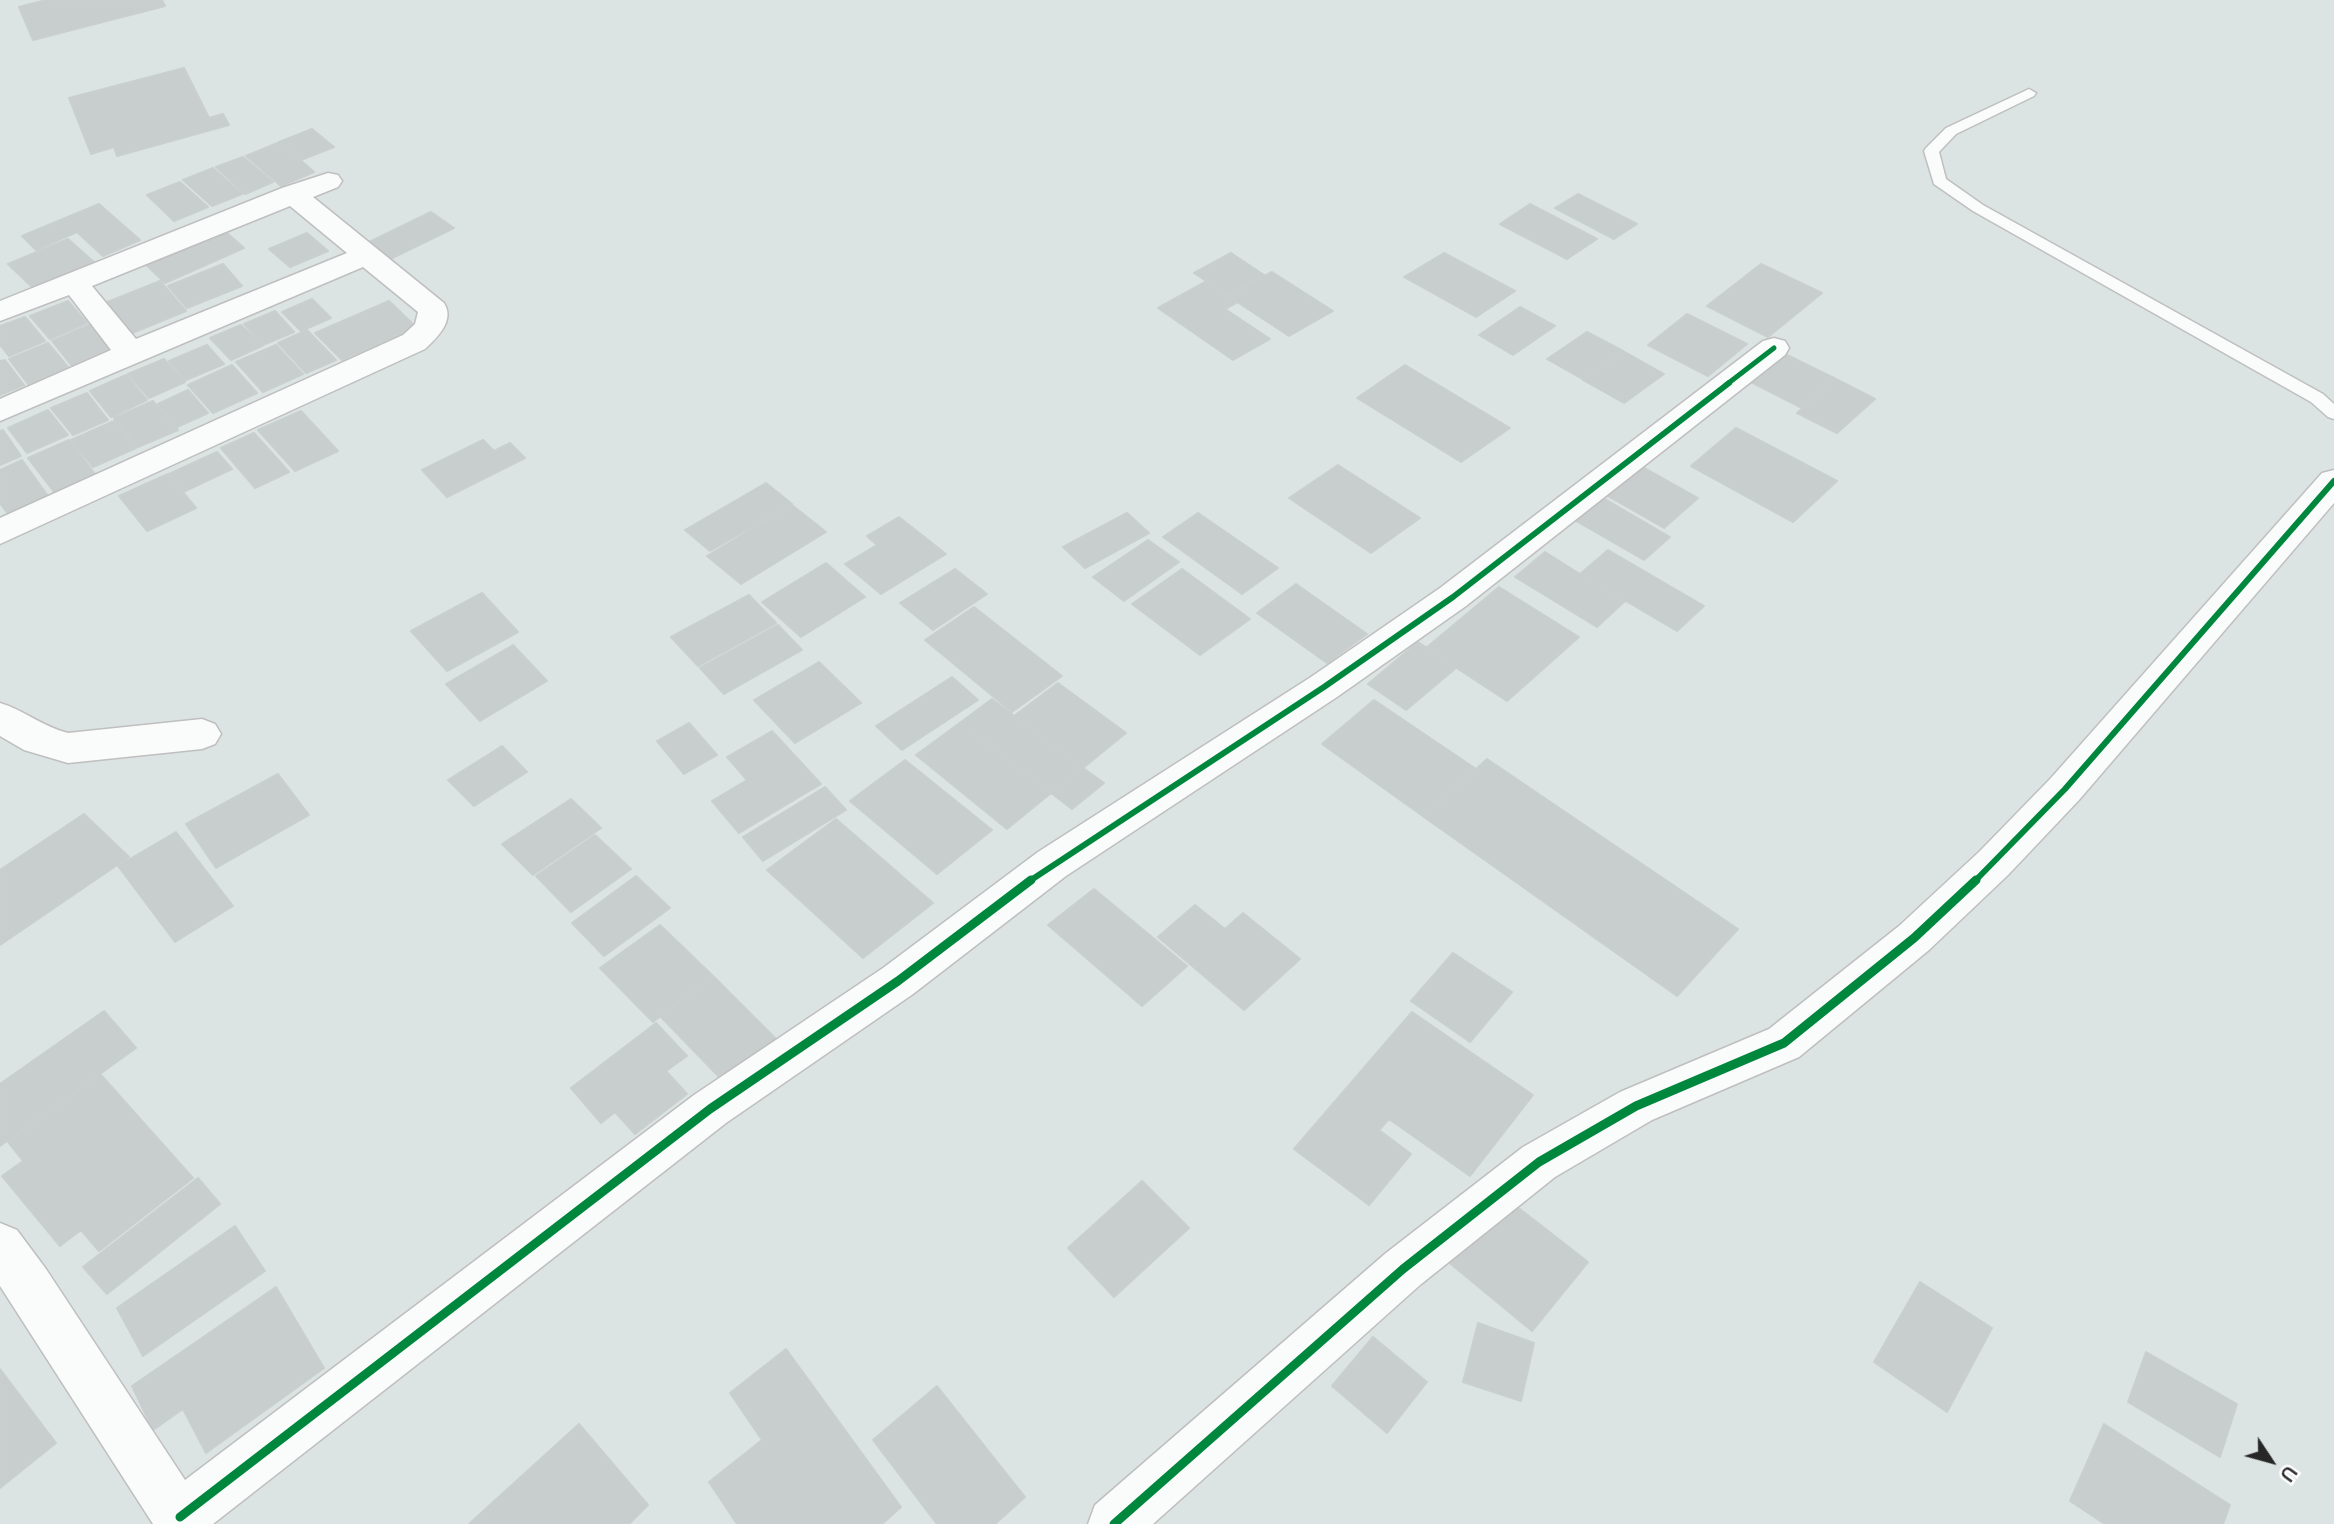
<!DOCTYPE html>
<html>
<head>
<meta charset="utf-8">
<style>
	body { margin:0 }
	#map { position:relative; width:2334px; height:1524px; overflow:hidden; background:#dce4e3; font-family:"Nunito Sans",sans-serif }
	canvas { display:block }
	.north { position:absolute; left:2236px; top:1426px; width:70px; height:70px; -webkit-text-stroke:5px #fff; paint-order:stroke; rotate:126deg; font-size:19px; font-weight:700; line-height:28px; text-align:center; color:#272727 }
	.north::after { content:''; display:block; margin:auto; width:24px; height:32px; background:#272727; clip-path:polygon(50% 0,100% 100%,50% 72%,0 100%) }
</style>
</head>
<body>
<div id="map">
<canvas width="2334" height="1524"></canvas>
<div class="north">U</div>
</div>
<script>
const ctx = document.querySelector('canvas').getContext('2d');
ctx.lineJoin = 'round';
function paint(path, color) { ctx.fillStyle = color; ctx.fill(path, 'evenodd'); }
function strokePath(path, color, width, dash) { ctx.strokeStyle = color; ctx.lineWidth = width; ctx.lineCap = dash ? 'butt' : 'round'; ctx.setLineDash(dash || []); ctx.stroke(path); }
const building = new Path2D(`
	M46,0H162L165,6L33,40L19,7Z
	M184,68L209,118L223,114L229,125L117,156L114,147L91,154L69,98Z
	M312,129L334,147L301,160L279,142Z
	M280,142L314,172L281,186L246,156Z
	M243,157L273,182L245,194L216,167Z
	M213,168L242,194L212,206L183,180Z
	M180,182L208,207L174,221L147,195Z
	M1578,194L1637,224L1614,239L1555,208Z
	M99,204L140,240L103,256L77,232L36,250L22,236Z
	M1530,204L1597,239L1567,259L1500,224Z
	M431,212L454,228L384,262L361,246Z
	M219,226L244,248L165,283L140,259Z
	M307,233L328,251L290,267L269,249Z
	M68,239L95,263L34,289L8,264Z
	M1231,253L1264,275L1227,295L1194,273Z
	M1444,253L1515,291L1476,317L1404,277Z
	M223,264L242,286L187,308L168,286Z
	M1761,264L1822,293L1768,337L1707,306Z
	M1272,272L1333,311L1289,336L1228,296Z
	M160,281L186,311L125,336L100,305Z
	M1205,282L1236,303L1225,309L1270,339L1233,360L1158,308Z
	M312,299L331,318L301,331L282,312Z
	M68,301L87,323L50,339L30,316Z
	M389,301L416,327L342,360L315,333Z
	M1520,307L1555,326L1513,355L1479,335Z
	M275,311L294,332L263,345L244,324Z
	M1687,314L1747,344L1708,376L1648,345Z
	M25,317L45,341L9,356L0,345V326Z
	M89,325L110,350L72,366L52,341Z
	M241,325L262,346L231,360L210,338Z
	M307,330L336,360L306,373L278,343Z
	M1587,332L1623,351L1584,380L1547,359Z
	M48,343L68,367L28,384L9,359Z
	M207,345L224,364L186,380L169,361Z
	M276,345L303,374L263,392L236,362Z
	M1623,351L1664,374L1624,403L1583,380Z
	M1785,354L1836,379L1802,408L1751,382Z
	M164,359L185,382L149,398L128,374Z
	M5,360L24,385L0,395V361Z
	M232,365L257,393L213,413L188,385Z
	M1405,365L1510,428L1461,462L1357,398Z
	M126,375L147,400L111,417L90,391Z
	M1836,379L1875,399L1837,433L1797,413Z
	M188,390L208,413L177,427L158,404Z
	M87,393L108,420L73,435L51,408Z
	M153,401L178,430L138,447L114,418Z
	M48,410L68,435L27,453L8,428Z
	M301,411L338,451L295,471L258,430Z
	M114,421L136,448L93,467L71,440Z
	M1736,428L1837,481L1793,522L1691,466Z
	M3,430L21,456L0,465V431Z
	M254,433L289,472L255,488L221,448Z
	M69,440L95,474L54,492L28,458Z
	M483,440L494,451L510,443L525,458L447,497L422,470Z
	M217,452L232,469L183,492L169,474Z
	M22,460L48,496L8,514L0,503V470Z
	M1338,465L1420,518L1371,553L1289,498Z
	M1641,466L1698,498L1664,528L1606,495Z
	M168,474L196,508L147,531L119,496Z
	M766,483L792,504L710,551L685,530Z
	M1598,495L1670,537L1644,560L1571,518Z
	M792,505L826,532L741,584L707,556Z
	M1127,513L1149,533L1085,568L1063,547Z
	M1198,513L1278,568L1242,594L1163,537Z
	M899,517L946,554L881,594L845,564L877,545L867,536Z
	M1148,540L1179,562L1124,601L1093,577Z
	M1608,550L1704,606L1677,631L1580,574Z
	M1545,552L1580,574L1625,601L1597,627L1515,577Z
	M826,563L865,597L801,637L762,602Z
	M955,569L987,594L933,630L900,603Z
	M1182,569L1250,619L1200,655L1132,604Z
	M1296,584L1367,634L1327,663L1257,613Z
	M1499,587L1579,637L1507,701L1426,648Z
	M482,593L518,632L447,671L411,631Z
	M749,595L776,623L698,666L671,637Z
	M974,607L1062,676L1012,712L925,640Z
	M778,625L802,650L724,694L700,668Z
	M1418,642L1456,668L1406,710L1368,684Z
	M513,645L547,681L480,721L446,684Z
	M819,662L861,703L795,743L754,700Z
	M952,677L978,700L902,750L876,726Z
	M1058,683L1126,733L1083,768L1014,716Z
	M992,699L1014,716L1083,768L1051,793L961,722Z
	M1374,700L1476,769L1424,817L1322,744Z
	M961,722L1051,793L1007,829L916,755Z
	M689,723L717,755L684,774L657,741Z
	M772,731L821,784L739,833L712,801L747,780L727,757Z
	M502,746L527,772L474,806L448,780Z
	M1487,759L1738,929L1677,996L1424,817Z
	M905,760L992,830L937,874L850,801Z
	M1083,768L1104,783L1072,809L1051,793Z
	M278,774L309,815L216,868L186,824Z
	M825,787L846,810L763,861L743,837Z
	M571,799L601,828L533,875L502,844Z
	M84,814L129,857L0,945V870Z
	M836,819L933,903L863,958L767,870Z
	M176,832L233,906L175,942L118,866Z
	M595,835L631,869L571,912L536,876Z
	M636,876L670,908L604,956L572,923Z
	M1094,889L1187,966L1142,1006L1048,925Z
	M1195,905L1225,929L1243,913L1300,959L1244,1010L1158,937Z
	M660,925L713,976L653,1022L600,968Z
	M1453,953L1512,992L1470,1042L1411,1001Z
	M713,976L776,1039L723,1081L660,1016Z
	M104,1011L136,1048L0,1146V1084Z
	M1412,1012L1533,1095L1470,1176L1389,1119L1379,1130L1411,1154L1369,1205L1294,1149Z
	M656,1023L687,1056L666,1071L687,1094L635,1134L615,1112L601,1123L571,1088Z
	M101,1075L193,1178L99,1251L81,1230L60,1246L2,1176L23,1161L8,1142Z
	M198,1178L220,1204L107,1294L83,1267Z
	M1142,1181L1189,1228L1114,1297L1068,1248Z
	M1502,1195L1588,1262L1532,1331L1446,1260Z
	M235,1226L265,1271L143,1356L117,1308Z
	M1920,1282L1992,1328L1947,1412L1874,1362Z
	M276,1287L324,1368L206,1453L183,1409L153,1430L132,1386Z
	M1478,1323L1534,1343L1521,1401L1463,1382Z
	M1373,1337L1427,1382L1387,1433L1332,1386Z
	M786,1349L901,1507L882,1524H737L709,1482L762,1440L730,1393Z
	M2146,1352L2237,1404L2220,1457L2128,1402Z
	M0,1369L56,1443L0,1488Z
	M937,1386L1025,1497L995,1524H937L873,1440Z
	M579,1424L648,1505L629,1524H469Z
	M2104,1424L2230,1505L2223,1524H2105L2070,1501Z`);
const service = new Path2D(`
	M2029,89L2036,93L2034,96L1956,134L1939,152L1946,179L1983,205L2323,394L2334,404V419L2328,417L2311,402L1973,211L1934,184L1924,151L1926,148L1946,128Z`);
const minor = new Path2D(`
	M328,173L338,175L342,181L338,187L313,197L444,303C455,320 438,337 425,349L0,544V518L403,335L415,324L418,312L363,267L0,421V399L111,350L69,295L0,321V301L282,188ZM290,206L347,253L136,339L92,286Z
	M1774,338L1785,341L1789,348L1785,355L1466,606L1337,697L1066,876L913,994L726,1123L213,1524H153L0,1286V1223L17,1230L46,1269L185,1480L694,1095L883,968L1038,852L1311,677L1440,588L1763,341Z
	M2334,470V503L2079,800L2008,875L1929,950L1799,1057L1652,1120L1555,1177L1420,1285L1153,1524H1088L1095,1505L1386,1253L1523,1147L1620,1092L1769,1029L1899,926L1980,851L2051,778L2322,473Z
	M0,703C24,710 43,727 68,733L202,719L215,724L221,734L215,744L202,749L68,763L24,750L0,736Z`);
const cyclewayFar2 = new Path2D(`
	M1726,385L1774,348`);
const cyclewayFar1 = new Path2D(`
	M1028,882L1324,687L1453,597L1729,383
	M1974,882L2065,789L2334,481`);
const cycleway = new Path2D(`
	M180,1517L710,1109L898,981L1031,880
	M1114,1524L1403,1269L1539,1162L1636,1106L1784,1043L1914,938L1976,880`);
paint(building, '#c8cdcd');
strokePath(building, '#c9cfce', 2);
strokePath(service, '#bebfbe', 3);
strokePath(minor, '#bebfbe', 3);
paint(service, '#fafbfb');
paint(minor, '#fafbfb');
strokePath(cyclewayFar2, '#00873e', 5);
strokePath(cyclewayFar1, '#00873e', 6);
strokePath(cycleway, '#00873e', 9);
</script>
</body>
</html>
